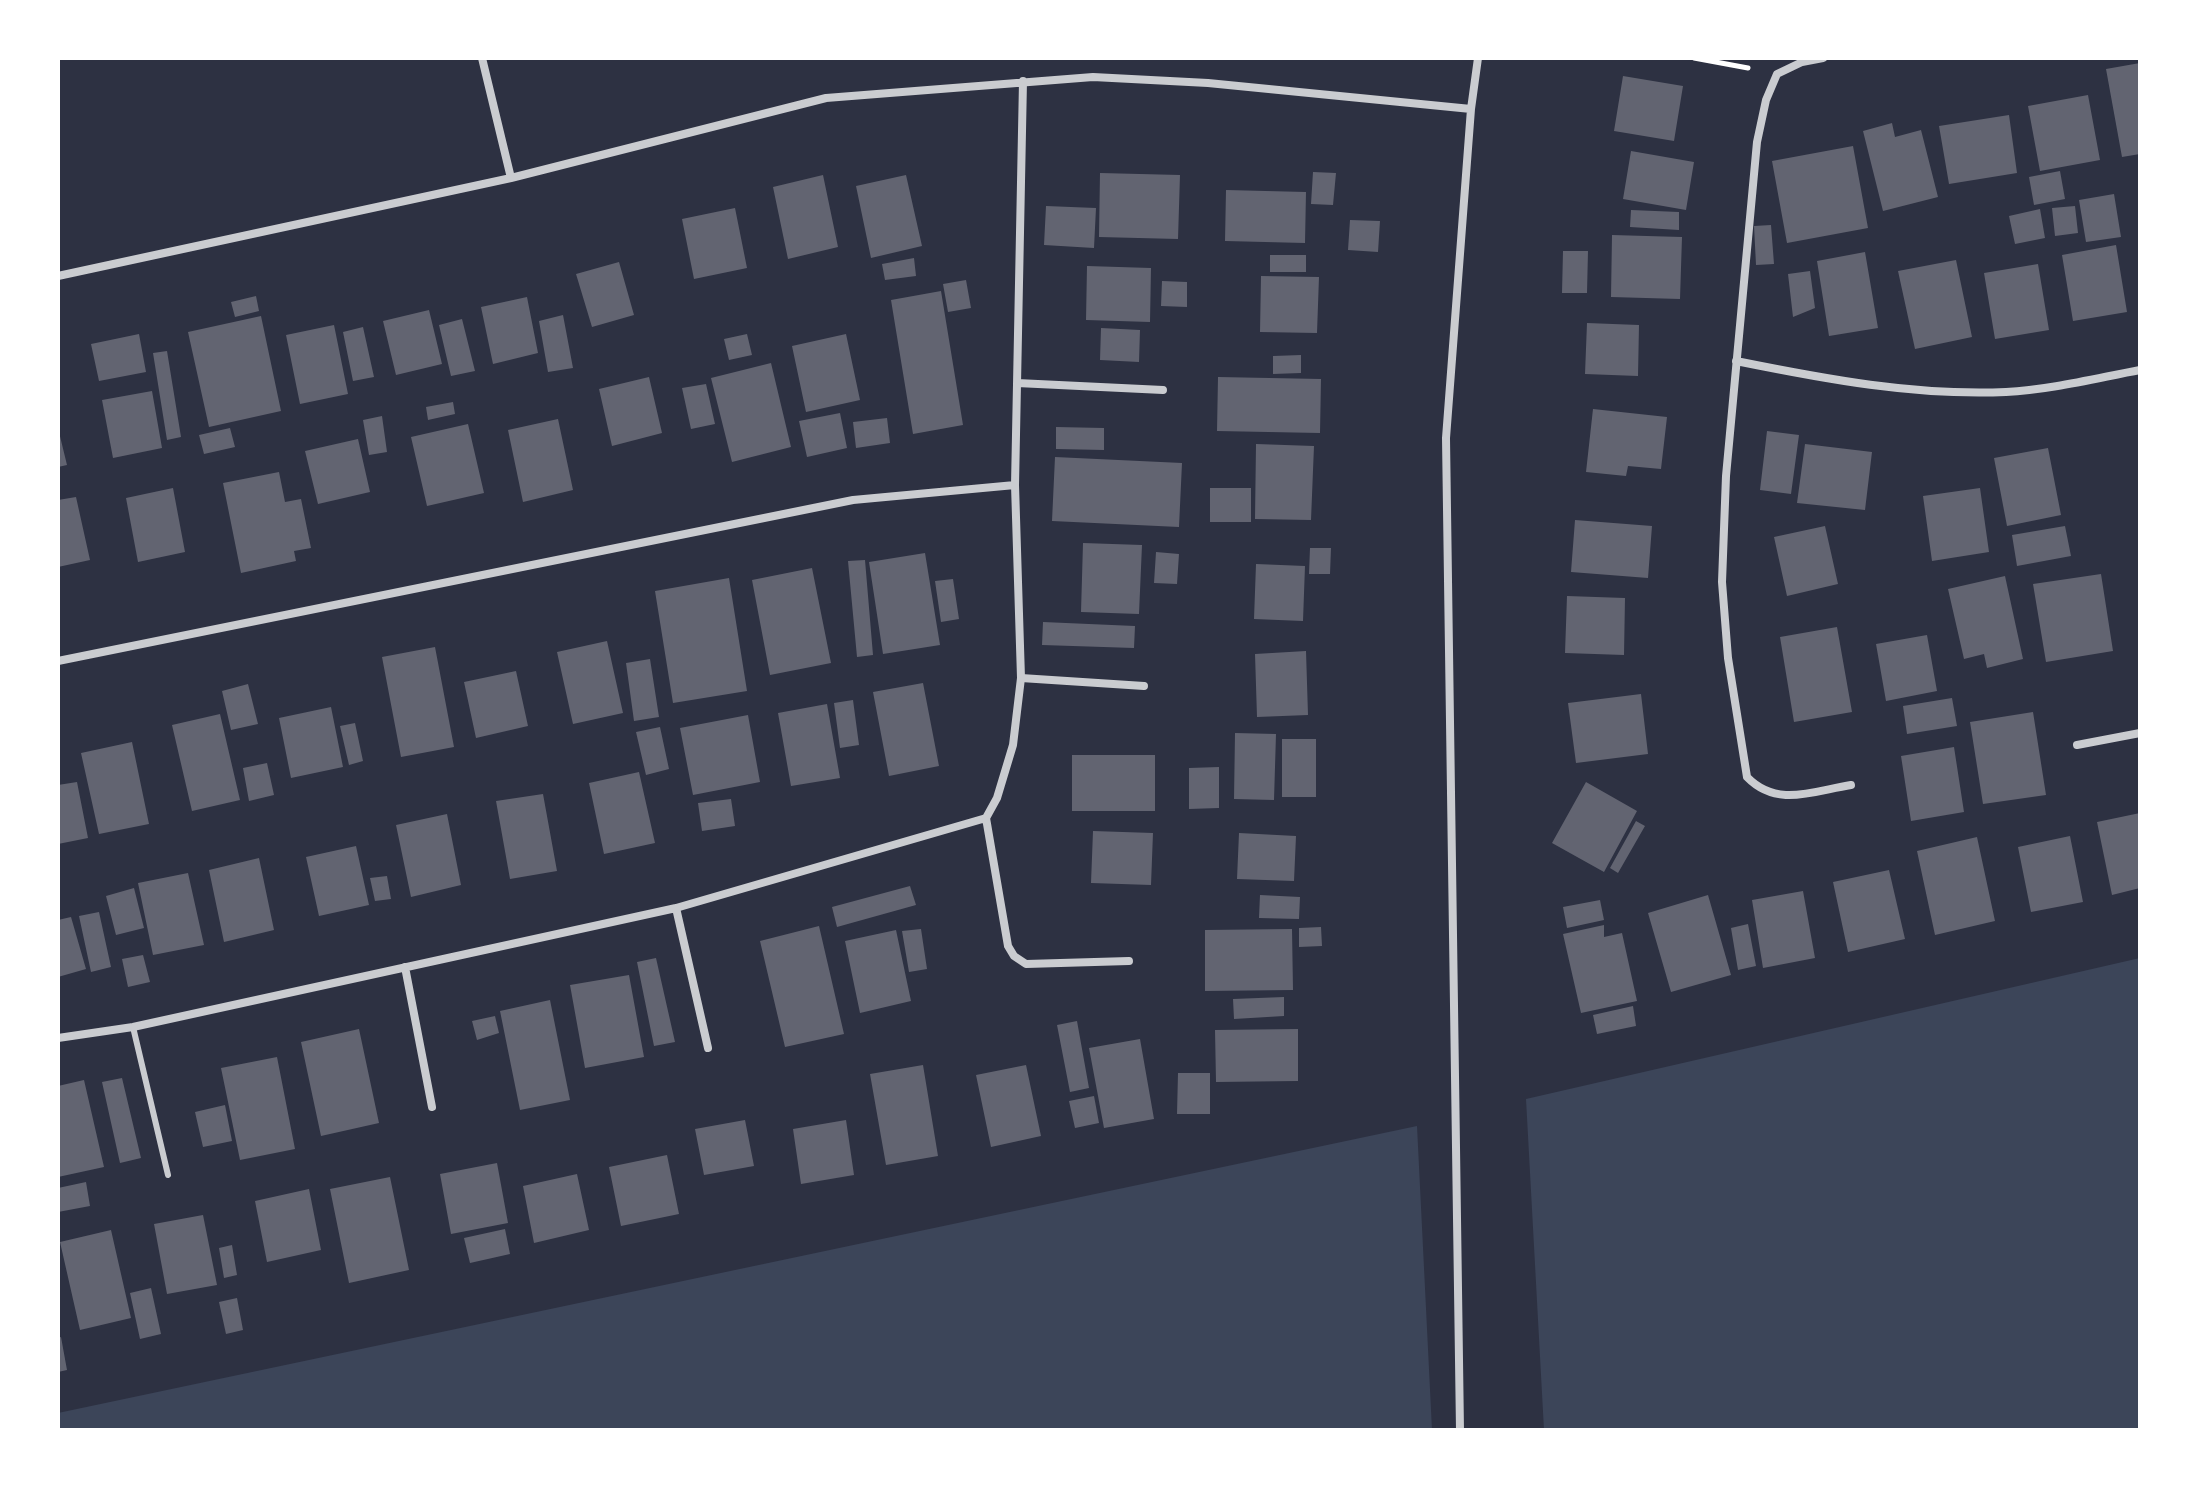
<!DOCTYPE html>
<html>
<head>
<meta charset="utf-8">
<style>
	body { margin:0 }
	#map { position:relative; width:2198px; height:1488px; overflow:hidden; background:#2d3142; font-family:Overpass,sans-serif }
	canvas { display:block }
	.frame { position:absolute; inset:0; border:60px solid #fff; pointer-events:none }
</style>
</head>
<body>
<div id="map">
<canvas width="2198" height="1488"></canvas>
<div class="frame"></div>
</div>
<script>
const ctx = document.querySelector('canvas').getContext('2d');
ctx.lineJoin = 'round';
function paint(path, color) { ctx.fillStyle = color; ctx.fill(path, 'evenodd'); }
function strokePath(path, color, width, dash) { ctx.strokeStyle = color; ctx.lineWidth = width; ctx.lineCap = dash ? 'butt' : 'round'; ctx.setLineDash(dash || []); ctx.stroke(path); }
const green = new Path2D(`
	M2140,958V1430H1544L1526,1099Z
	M1417,1126L1432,1430H58V1413Z`);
const building = new Path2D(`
	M2140,63V154L2122,157L2106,69Z
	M1623,76L1683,86L1674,141L1614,131Z
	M2088,95L2100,160L2040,171L2028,106Z
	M2009,115L2017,173L1949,184L1939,126Z
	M1892,123L1895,137L1921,130L1938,197L1883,211L1863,131Z
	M1853,146L1868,228L1787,243L1772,161Z
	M1631,151L1694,162L1686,210L1623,199Z
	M2060,171L2065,199L2034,205L2029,177Z
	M1313,172L1336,173L1333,205L1311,204Z
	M1100,173L1180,175L1178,239L1099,237Z
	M823,175L838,247L788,259L773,187Z
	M906,175L922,246L871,258L856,186Z
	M1226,190L1306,192L1305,243L1225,241Z
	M2114,194L2121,237L2086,242L2079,200Z
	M1046,206L1096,208L1094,248L1044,245Z
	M2075,206L2078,233L2055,236L2052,208Z
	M735,208L747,268L694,279L682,219Z
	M2040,209L2045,238L2015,244L2009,216Z
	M1631,210L1679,212V230L1630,227Z
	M1350,220L1380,221L1378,252L1348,250Z
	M1771,225L1774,264L1756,265L1754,226Z
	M1612,235L1682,237L1680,299L1611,297Z
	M2116,245L2127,312L2073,321L2062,255Z
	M1563,251H1588L1587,293H1562Z
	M1865,252L1878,328L1829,336L1817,261Z
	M1270,255H1306V272H1270Z
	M914,258L916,276L885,280L882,264Z
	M1956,260L1972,337L1915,349L1898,271Z
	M619,262L634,315L592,327L576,274Z
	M2038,264L2049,330L1995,339L1984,273Z
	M1087,266L1151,268L1150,322L1086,320Z
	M1810,271L1815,308L1793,317L1788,274Z
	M1261,276L1319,277L1317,333L1260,332Z
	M966,280L971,308L948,312L943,284Z
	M1162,281L1187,282V307L1161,306Z
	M941,291L963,425L913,434L891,300Z
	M256,296L259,311L235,317L231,302Z
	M527,297L538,353L493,364L481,307Z
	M429,310L442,364L396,375L383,321Z
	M563,315L573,368L548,372L539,321Z
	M261,316L281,411L209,427L188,332Z
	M462,319L475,371L451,376L439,325Z
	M1587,323L1639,325L1638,376L1585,374Z
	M334,325L348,394L300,404L286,335Z
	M363,327L374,377L353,381L343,332Z
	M1101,328L1140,330L1139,362L1100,360Z
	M139,334L146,372L99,381L91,344Z
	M747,334L752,355L729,360L724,339Z
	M846,334L860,400L806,412L792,346Z
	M167,351L181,437L167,440L153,353Z
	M1301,355V373L1273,374V356Z
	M771,363L791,447L732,462L711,378Z
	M649,377L662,433L612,446L599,389Z
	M1218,377L1321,379L1320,433L1217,431Z
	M706,384L715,424L691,429L682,388Z
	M152,391L162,448L113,458L102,400Z
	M453,402L455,414L428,420L426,407Z
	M1593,409L1667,417L1661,469L1628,466L1626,476L1586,472Z
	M840,413L847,448L807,457L799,421Z
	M382,416L387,452L369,455L363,420Z
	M887,418L890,443L856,448L853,422Z
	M558,419L573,490L523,502L508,430Z
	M468,424L484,493L427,506L411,437Z
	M1056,427L1104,428V450L1056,449Z
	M58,428L67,465L58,467Z
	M230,428L235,447L204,454L199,435Z
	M1767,431L1799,435L1791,494L1760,490Z
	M358,439L370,492L318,504L305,451Z
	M1256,444L1314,446L1311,520L1255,519Z
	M1805,444L1872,452L1865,510L1797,503Z
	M2048,448L2061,515L2007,526L1994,458Z
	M1055,457L1182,463L1179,527L1052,521Z
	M279,472L285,502L301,499L311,548L294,551L296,561L241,573L223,483Z
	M173,488L185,552L138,562L126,498Z
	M1210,488H1251V522H1210Z
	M1980,488L1989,552L1932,561L1923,496Z
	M76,497L90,560L58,567V500Z
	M1575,520L1652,526L1648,578L1571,572Z
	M1825,526L1838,584L1787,596L1774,537Z
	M2065,526L2071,556L2017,566L2012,535Z
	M1083,543L1142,545L1139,614L1081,612Z
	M1310,548H1331L1330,574H1309Z
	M1156,552L1179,554L1177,584L1154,583Z
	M925,553L940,645L883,654L869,562Z
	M865,560L873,655L857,657L848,561Z
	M1256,564L1305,566L1303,621L1254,619Z
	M812,568L831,663L770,675L752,580Z
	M2101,574L2113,651L2046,662L2033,584Z
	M2005,576L2023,659L1987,668L1984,654L1964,659L1948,589Z
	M729,578L747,691L673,703L655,591Z
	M953,579L959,619L941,622L935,581Z
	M1567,596L1625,598L1624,655L1565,653Z
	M1043,622L1135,626L1134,648L1042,645Z
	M1837,627L1852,712L1794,722L1780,637Z
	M1927,635L1937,691L1886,701L1876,644Z
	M607,641L623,713L573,724L557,652Z
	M435,647L454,747L401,757L382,657Z
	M1306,651L1308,715L1257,717L1255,654Z
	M650,659L659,717L634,721L626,663Z
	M516,671L528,726L476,738L464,682Z
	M923,683L939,766L889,776L873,692Z
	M248,684L258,724L231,730L222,691Z
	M1641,694L1648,754L1576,763L1568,703Z
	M1952,698L1957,726L1907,734L1903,706Z
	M853,700L859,745L840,748L834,703Z
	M827,704L840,778L791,786L778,713Z
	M331,707L343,767L291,778L279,718Z
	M2033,712L2046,795L1983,804L1970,722Z
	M220,714L240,800L192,811L172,725Z
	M748,715L760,782L693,795L680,728Z
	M355,723L363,761L349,765L340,726Z
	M660,727L669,769L646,775L636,732Z
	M1235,733L1276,734L1274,800L1234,799Z
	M1282,739H1316V797H1282Z
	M132,742L149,824L99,834L81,753Z
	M1954,747L1964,812L1911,821L1901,756Z
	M1072,755H1155V811H1072Z
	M267,763L274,795L249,801L243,768Z
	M1219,767V808L1189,809V768Z
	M639,772L655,843L604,854L589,783Z
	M77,782L88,838L58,844V785Z
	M1586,782L1637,811L1604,872L1552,843Z
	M543,794L557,871L510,879L496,801Z
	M731,799L735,826L702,831L698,803Z
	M2140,813V888L2112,895L2097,822Z
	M447,814L461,885L411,897L396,825Z
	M1636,821L1645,826L1618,873L1610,868Z
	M1093,831L1153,833L1151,885L1091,883Z
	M1239,833L1296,836L1294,881L1237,879Z
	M2070,836L2083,902L2031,912L2018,847Z
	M1977,837L1995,921L1935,935L1917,851Z
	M356,846L369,905L319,916L306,857Z
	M259,858L274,930L224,942L209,870Z
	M1889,870L1905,939L1848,952L1833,882Z
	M188,873L204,945L153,955L138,883Z
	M387,876L391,899L375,901L370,878Z
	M910,886L916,905L837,927L832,907Z
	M134,888L144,928L116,935L106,896Z
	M1803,891L1815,958L1763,968L1752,900Z
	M1260,895L1300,897L1299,919L1259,918Z
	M1708,895L1731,975L1671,992L1648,913Z
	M1600,900L1604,920L1567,928L1563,907Z
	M99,912L111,967L91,972L79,916Z
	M71,917L86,969L58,977V920Z
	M1748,924L1756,966L1738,970L1731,928Z
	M1604,925V937L1622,933L1637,1001L1581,1013L1563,934Z
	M819,926L844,1034L785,1047L760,941Z
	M1321,927L1322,946L1299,947V928Z
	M921,929L927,969L909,972L902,931Z
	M1292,929L1293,990L1205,991V930Z
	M896,930L911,1001L860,1013L845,941Z
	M143,955L150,982L128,987L122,959Z
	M656,958L675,1042L654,1046L637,962Z
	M629,975L644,1057L585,1068L570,985Z
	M1284,997V1016L1234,1019L1233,999Z
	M550,1000L570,1100L520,1110L500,1011Z
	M1633,1006L1636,1026L1597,1034L1593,1015Z
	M495,1016L499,1033L477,1040L472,1021Z
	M1077,1021L1089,1088L1070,1092L1057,1025Z
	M359,1029L379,1123L321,1136L301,1042Z
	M1298,1029V1081L1216,1082L1215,1030Z
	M1140,1039L1154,1119L1104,1128L1089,1048Z
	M277,1057L295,1149L240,1160L221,1068Z
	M923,1065L938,1156L886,1165L870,1074Z
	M1026,1065L1041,1136L991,1147L976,1075Z
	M1178,1073H1210V1114H1177Z
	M122,1078L141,1158L120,1163L102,1082Z
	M84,1080L104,1167L58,1177V1086Z
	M1094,1096L1099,1123L1075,1128L1069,1101Z
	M225,1105L232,1141L203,1147L195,1112Z
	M745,1120L754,1166L704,1175L695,1129Z
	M846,1120L854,1175L801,1184L793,1129Z
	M667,1155L679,1214L621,1226L609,1167Z
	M497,1163L508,1223L451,1234L440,1174Z
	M577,1174L589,1230L534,1243L523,1186Z
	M390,1177L409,1270L349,1283L330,1189Z
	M86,1182L90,1206L58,1212V1188Z
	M309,1189L321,1250L267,1262L255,1201Z
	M203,1215L217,1285L167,1294L154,1224Z
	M505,1229L510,1254L470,1263L464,1238Z
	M111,1230L131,1318L80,1330L60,1242Z
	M232,1245L237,1275L224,1278L219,1248Z
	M151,1288L161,1334L140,1339L130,1293Z
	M237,1298L243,1330L226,1334L219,1302Z
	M61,1337L67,1370L58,1372V1338Z`);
const path = new Path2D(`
	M1694,58L1748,68`);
const service = new Path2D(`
	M133,1027L168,1175`);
const minor = new Path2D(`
	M482,58L511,178
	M1823,58L1802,62L1777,74L1766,100L1757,142L1726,476L1722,582L1728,658L1747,777C1777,808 1813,791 1851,785
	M1023,81L1015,485L1021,678L1013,745L997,798L986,818L1008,946L1014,956L1026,964L1129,961
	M58,276L511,178L826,98L1093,77L1208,83L1471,109
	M1736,361C1825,379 1915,396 2006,392C2049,390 2097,378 2140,370
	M1017,383L1163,390
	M58,661L853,500L1015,485
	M1021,678L1144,686
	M2077,745L2140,733
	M676,908L708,1048
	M405,967L432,1107
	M58,1038L133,1027L676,908L986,818
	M1460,1430L1446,438L1471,109L1478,58`);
paint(green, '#3c4559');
paint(building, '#626471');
strokePath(path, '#fff', 5);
strokePath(service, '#caccd0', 6);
strokePath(minor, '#caccd0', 8);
</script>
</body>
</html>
